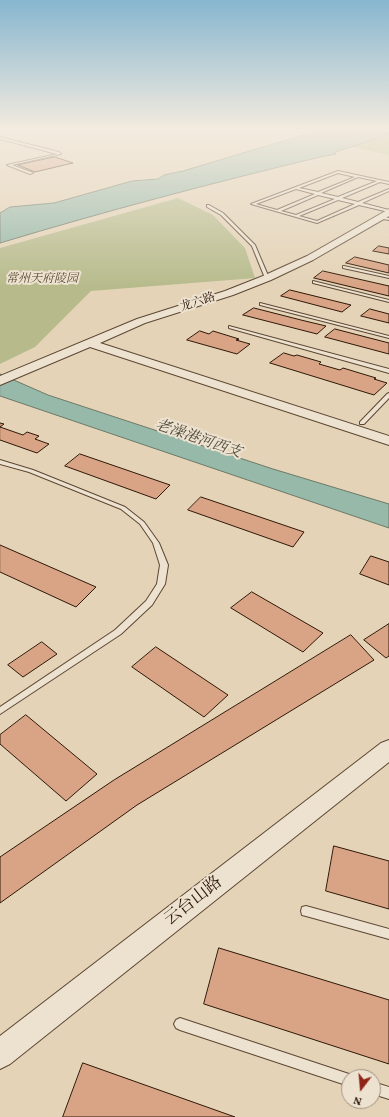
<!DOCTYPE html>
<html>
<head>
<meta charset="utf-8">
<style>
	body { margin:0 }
	#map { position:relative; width:389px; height:1117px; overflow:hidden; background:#e4d3b7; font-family:Vollkorn,serif }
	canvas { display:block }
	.north { position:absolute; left:341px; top:1069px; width:40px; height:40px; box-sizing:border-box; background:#ede2d0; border:1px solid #a19180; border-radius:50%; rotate:196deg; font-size:11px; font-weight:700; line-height:16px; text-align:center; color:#2e1807 }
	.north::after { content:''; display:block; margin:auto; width:14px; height:18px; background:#8f2418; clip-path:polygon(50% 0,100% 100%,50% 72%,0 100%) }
</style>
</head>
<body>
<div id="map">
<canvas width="389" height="1117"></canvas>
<div class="north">N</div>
</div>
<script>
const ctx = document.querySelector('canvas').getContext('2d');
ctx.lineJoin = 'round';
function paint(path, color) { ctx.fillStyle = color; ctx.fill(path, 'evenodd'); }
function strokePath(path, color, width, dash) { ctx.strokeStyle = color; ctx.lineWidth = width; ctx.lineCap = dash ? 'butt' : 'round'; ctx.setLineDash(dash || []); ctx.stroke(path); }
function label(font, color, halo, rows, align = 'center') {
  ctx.font = font + ' Vollkorn,"Noto Serif SC",serif'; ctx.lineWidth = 4; ctx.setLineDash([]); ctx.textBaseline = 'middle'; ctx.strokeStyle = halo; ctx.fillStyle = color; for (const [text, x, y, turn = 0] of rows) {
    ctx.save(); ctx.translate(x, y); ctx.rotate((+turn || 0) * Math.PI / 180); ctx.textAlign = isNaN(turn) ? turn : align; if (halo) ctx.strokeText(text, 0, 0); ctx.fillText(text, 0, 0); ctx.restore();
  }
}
const green = new Path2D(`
	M389,135V155L351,147Z
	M178,198L213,215L245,248L255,278L91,291L35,347L0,364V248Z`);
const water = new Path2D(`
	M320,130H389V135L335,152L336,154L320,157C212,183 106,211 0,243V213L10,207L54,203L132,181L158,179L164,175L183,171Z
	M0,374L48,395L273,469L389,504V528L0,396Z`);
const building = new Path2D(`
	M55,157L73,163L35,172L18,165Z
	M379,246L389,248V254L373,251Z
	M355,257L389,265V273L346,263Z
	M323,271L389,286V296L314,278Z
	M290,290L351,305L342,312L281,296Z
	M254,308L301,320L326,326L317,334L243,315Z
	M370,309L389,314V323L361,316Z
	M335,329L389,343V354L325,337Z
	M200,331L209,334L213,331L239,339L236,340L250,344L237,354L187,340Z
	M284,353L294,356L297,355L321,362L319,364L340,370L343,368L376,378L374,379L387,383L374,395L270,363Z
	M0,423L4,424L0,427L23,435L27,432L39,436L35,439L49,444L37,453L0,440Z
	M80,454L170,485L156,499L65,466Z
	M201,497L304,532L293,547L188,510Z
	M0,545L96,587L76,607L0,572Z
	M371,556L389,562V585L360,574Z
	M252,592L323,633L303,652L231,608Z
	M389,624V656L386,658L364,640Z
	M351,635L374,660L137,805L0,903V857L114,780Z
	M42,642L57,654L23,677L8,665Z
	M156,647L228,695L204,717L132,667Z
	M26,715L97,774L66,801L0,744V735Z
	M334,846L389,861V909L326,891Z
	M219,948L389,1000V1064L204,1004Z
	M83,1063L235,1117H63Z`);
const service = new Path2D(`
	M0,137L59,152L61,154L12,165L33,173L30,174L7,165L57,154L0,139Z
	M338,171L389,182V184L380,182L342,198L358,202L389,189V191L362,203L389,210V212L359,205L317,223L251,204ZM338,173L355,177L318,192L299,188ZM358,177L377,181L338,197L321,193ZM296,189L315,194L277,210L256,204ZM318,195L335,199L296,215L281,211ZM338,200L355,204L317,221L299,216Z
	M207,205H209L223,213L255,245L269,278L268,279L265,278L252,246L221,215L207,207Z
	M378,216L389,218V220L377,218Z
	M344,266L389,276V278L343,268V266Z
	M313,281L389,300V302L313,283Z
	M260,303L389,336V338L260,305Z
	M229,326L389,369V373L229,328Z
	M389,393V398L364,424H360V422L387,394Z
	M0,460L33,470L125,507L144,522L159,543L168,565L165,584L152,605L121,634L0,714V707L115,630L146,601L157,584L160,565L153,543L140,524L121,509L29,472L0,464Z
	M306,906L389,929V939L306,916L302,915L301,911L302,907Z
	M180,1018L349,1074L354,1077H349V1086L180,1030L176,1028L174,1024L176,1020Z
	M373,1082L389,1087V1099L373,1094Z`);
const tertiary = new Path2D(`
	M389,209V216L313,260L271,280L233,295L145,323L100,343L389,436V445L90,347L0,385V376L137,319L225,291L263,276L307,256Z
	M389,740V762L10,1064L0,1069V1036L381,743Z`);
const primary = new Path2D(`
	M382,130H389V133L383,132Z`);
const farParknames = [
	["常州天府陵园",42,280]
];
const farStreetnames = [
	["龙六路",198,303,-18]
];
const waterNames = [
	["老澡港河西支",198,440,19]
];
const nearStreetnames = [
	["云台山路",194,902,-38]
];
paint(green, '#b7bb8c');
paint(water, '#97b9a9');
strokePath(water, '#6d7968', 1);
paint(building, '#d9a485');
strokePath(building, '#2e1807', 1);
strokePath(service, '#5c4733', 2);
strokePath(tertiary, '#5c4733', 2);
strokePath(primary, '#2e1807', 2);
paint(service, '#ede2d0');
paint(tertiary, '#ede2d0');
paint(primary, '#e2ba7c');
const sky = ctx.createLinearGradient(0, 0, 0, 286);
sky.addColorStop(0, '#87b6cf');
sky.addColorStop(0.45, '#f3ebdf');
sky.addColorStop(1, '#f3ebdf00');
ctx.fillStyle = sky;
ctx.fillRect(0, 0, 389, 286);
label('italic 12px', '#57492f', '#ede2d0', farParknames);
label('12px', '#2e1807', '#ede2d0', farStreetnames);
label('italic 15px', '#4e4838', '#ede2d0', waterNames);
label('17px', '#2e1807', '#ede2d0', nearStreetnames);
</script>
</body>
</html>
